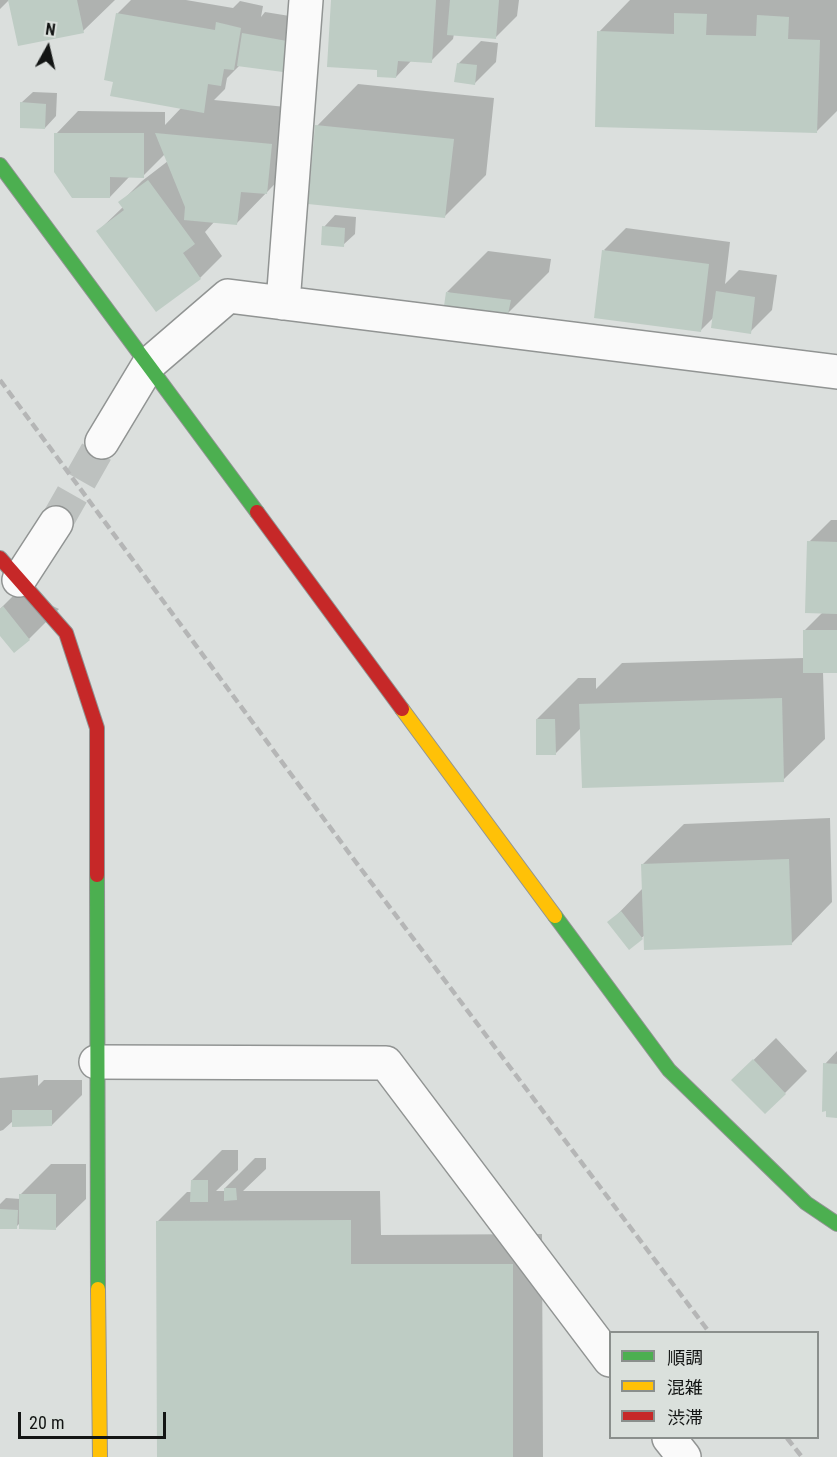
<!DOCTYPE html>
<html>
<head>
<meta charset="utf-8">
<style>
	body { margin:0 }
	#map { position:relative; width:837px; height:1457px; overflow:hidden; background:#dbdfdd; font-family:"Roboto Condensed","Noto Sans JP",sans-serif }
	canvas { display:block }
	.legend { position:absolute; left:609px; top:1331px; width:210px; height:108px; box-sizing:border-box; background:#dae0dc; border:2px solid #8a8f8c; margin:0; padding:8px 10px; list-style:none; font-size:18px; color:#131514 }
	.legend li { display:flex; align-items:center; gap:12px; height:30px }
	.legend b { width:30px; border:2px solid #8a8f8c }
	.north { position:absolute; left:18px; top:18px; width:60px; height:60px; -webkit-text-stroke:4px #dae0dc; paint-order:stroke; rotate:8deg; font-size:16px; font-weight:700; line-height:24px; text-align:center; color:#131514 }
	.north::after { content:''; display:block; margin:auto; width:21px; height:27px; background:#131514; clip-path:polygon(50% 0,100% 100%,50% 72%,0 100%) }
	.scale { position:absolute; left:18px; top:1412px; width:148px; height:27px; box-sizing:border-box; border:3px solid #131514; border-top:0; padding-left:8px; font-size:18px; line-height:21px; white-space:nowrap; color:#131514; -webkit-text-stroke:4px #dae0dc; paint-order:stroke }
</style>
</head>
<body>
<div id="map">
<canvas width="837" height="1457"></canvas>
<ul class="legend">
<li><b style="height:8px;background:#4caf50"></b>順調</li>
<li><b style="height:8px;background:#ffc107"></b>混雑</li>
<li><b style="height:8px;background:#c62828"></b>渋滞</li>
</ul>
<div class="north">N</div>
<div class="scale">20 m</div>
</div>
<script>
const ctx = document.querySelector('canvas').getContext('2d');
ctx.lineJoin = 'round';
function paint(path, color) { ctx.fillStyle = color; ctx.fill(path, 'evenodd'); }
function strokePath(path, color, width, dash) { ctx.strokeStyle = color; ctx.lineWidth = width; ctx.lineCap = dash ? 'butt' : 'round'; ctx.setLineDash(dash || []); ctx.stroke(path); }
const shadow = new Path2D(`
	M0,0H9L0,9Z
	M10,0H115L83,31Z
	M131,0H186L233,8L240,1L263,6L261,17L265,12L308,19L304,49L282,71L240,65L227,78L225,89L214,100L307,109L302,156L237,223L215,221L205,232L222,256L200,278L98,231L123,207L120,203L142,181L168,161L165,154L143,176H130L110,197L56,134L78,111L165,112V125L182,107L115,81L117,14Z
	M332,0H519L517,16L495,38L454,34L453,39L431,61L412,60L396,77L379,68Z
	M630,0H837V111L816,132L599,32Z
	M481,41L498,43L496,62L474,84L458,64Z
	M358,84L494,98L486,175L445,216L317,126Z
	M33,92L57,93L56,116L45,128L21,103Z
	M335,215L356,217L355,234L343,245L324,227Z
	M626,228L730,242L725,284L739,270L777,275L772,310L750,332L714,317L700,331L604,250Z
	M488,251L551,259L549,272L508,313L447,292Z
	M831,520H837V671L823,672L825,739L783,780L581,728L555,754L537,719L578,678H596V689L622,663L804,658V631L823,612L809,542Z
	M19,590L59,609L29,639L0,634V609Z
	M830,818L832,902L791,944L645,935L630,948L609,923L643,888L642,865L684,824Z
	M776,1038L807,1071L785,1093L733,1080Z
	M837,1051V1116L825,1064Z
	M38,1075V1086L44,1080H82V1095L52,1125L13,1121L3,1130L0,1131V1078Z
	M222,1150H238V1170L216,1191H225V1188L255,1158H266V1169L243,1191H380L381,1235L542,1234L543,1457H158L157,1222L187,1192H192V1180Z
	M51,1164H86V1199L55,1229L20,1223L16,1227H0V1204L6,1198L21,1199V1194Z`);
const building = new Path2D(`
	M8,0H77L84,33L18,46Z
	M331,0H436L432,63L398,61L396,78L377,77V70L327,67Z
	M450,0H499L496,39L447,35Z
	M116,13L215,30L216,22L241,28L234,70L224,69L221,86L208,84L204,113L110,96L113,82L104,80Z
	M674,13L707,14L706,35L756,36L757,15L789,17L788,39L820,40L817,133L595,127L597,31L674,34Z
	M242,33L287,41L283,72L237,66Z
	M457,63L477,65L475,85L454,82Z
	M20,102L46,104L45,129L20,128Z
	M315,125L454,139L445,218L308,204Z
	M54,133H144V178L110,177V198H72L54,172Z
	M155,133L272,144L267,194L241,192L237,225L184,220L185,207Z
	M148,180L195,244L183,253L201,279L156,312L96,231L124,210L118,202Z
	M322,226L345,228L344,247L321,245Z
	M602,250L709,264L701,332L594,318Z
	M716,291L755,297L751,334L711,328Z
	M446,292L511,300L508,314L444,306Z
	M807,541L837,542V614L805,613Z
	M3,606L30,640L14,653L0,636V609Z
	M803,630H837V673H803Z
	M782,698L784,782L582,788L579,704Z
	M536,719H555L556,755H536Z
	M789,859L792,945L644,950L641,864Z
	M621,911L643,939L629,950L607,922Z
	M753,1059L786,1094L765,1114L731,1080Z
	M823,1063L837,1064V1118L826,1117V1111L822,1112Z
	M12,1110H52V1126L12,1127Z
	M191,1180H208V1202H190Z
	M224,1188H236L237,1200L224,1201Z
	M19,1194H56V1230L19,1229Z
	M0,1209L18,1210L17,1229H0Z
	M351,1220V1264H513V1457H157L156,1221Z`);
const streetTunnel = new Path2D(`
	M56,523L102,442`);
const street = new Path2D(`
	M283,303L306,0
	M102,442L149,364L228,296L837,372
	M19,580L56,523
	M96,1062L386,1063L610,1360
	M669,1438L684,1457`);
const fast = new Path2D(`
	M0,165L257,512
	M97,875L98,1289
	M555,916L669,1070L806,1203L837,1224`);
const slow = new Path2D(`
	M402,709L555,916
	M98,1289L100,1457`);
const jam = new Path2D(`
	M257,512L402,709
	M0,558L66,633L97,728V875`);
const rail = new Path2D(`
	M0,380L355,861L709,1332
	M787,1438L802,1457`);
paint(shadow, '#0003');
paint(building, '#beccc4');
strokePath(streetTunnel, '#bdc1bf', 33, [33, 16]);
strokePath(street, '#919493', 36);
strokePath(fast, '#919493', 16);
strokePath(slow, '#919493', 16);
strokePath(jam, '#919493', 16);
strokePath(street, '#fafafa', 33);
strokePath(fast, '#4caf50', 14);
strokePath(slow, '#ffc107', 14);
strokePath(jam, '#c62828', 14);
strokePath(rail, '#b5b6b6', 4.5, [9, 4.5]);
</script>
</body>
</html>
